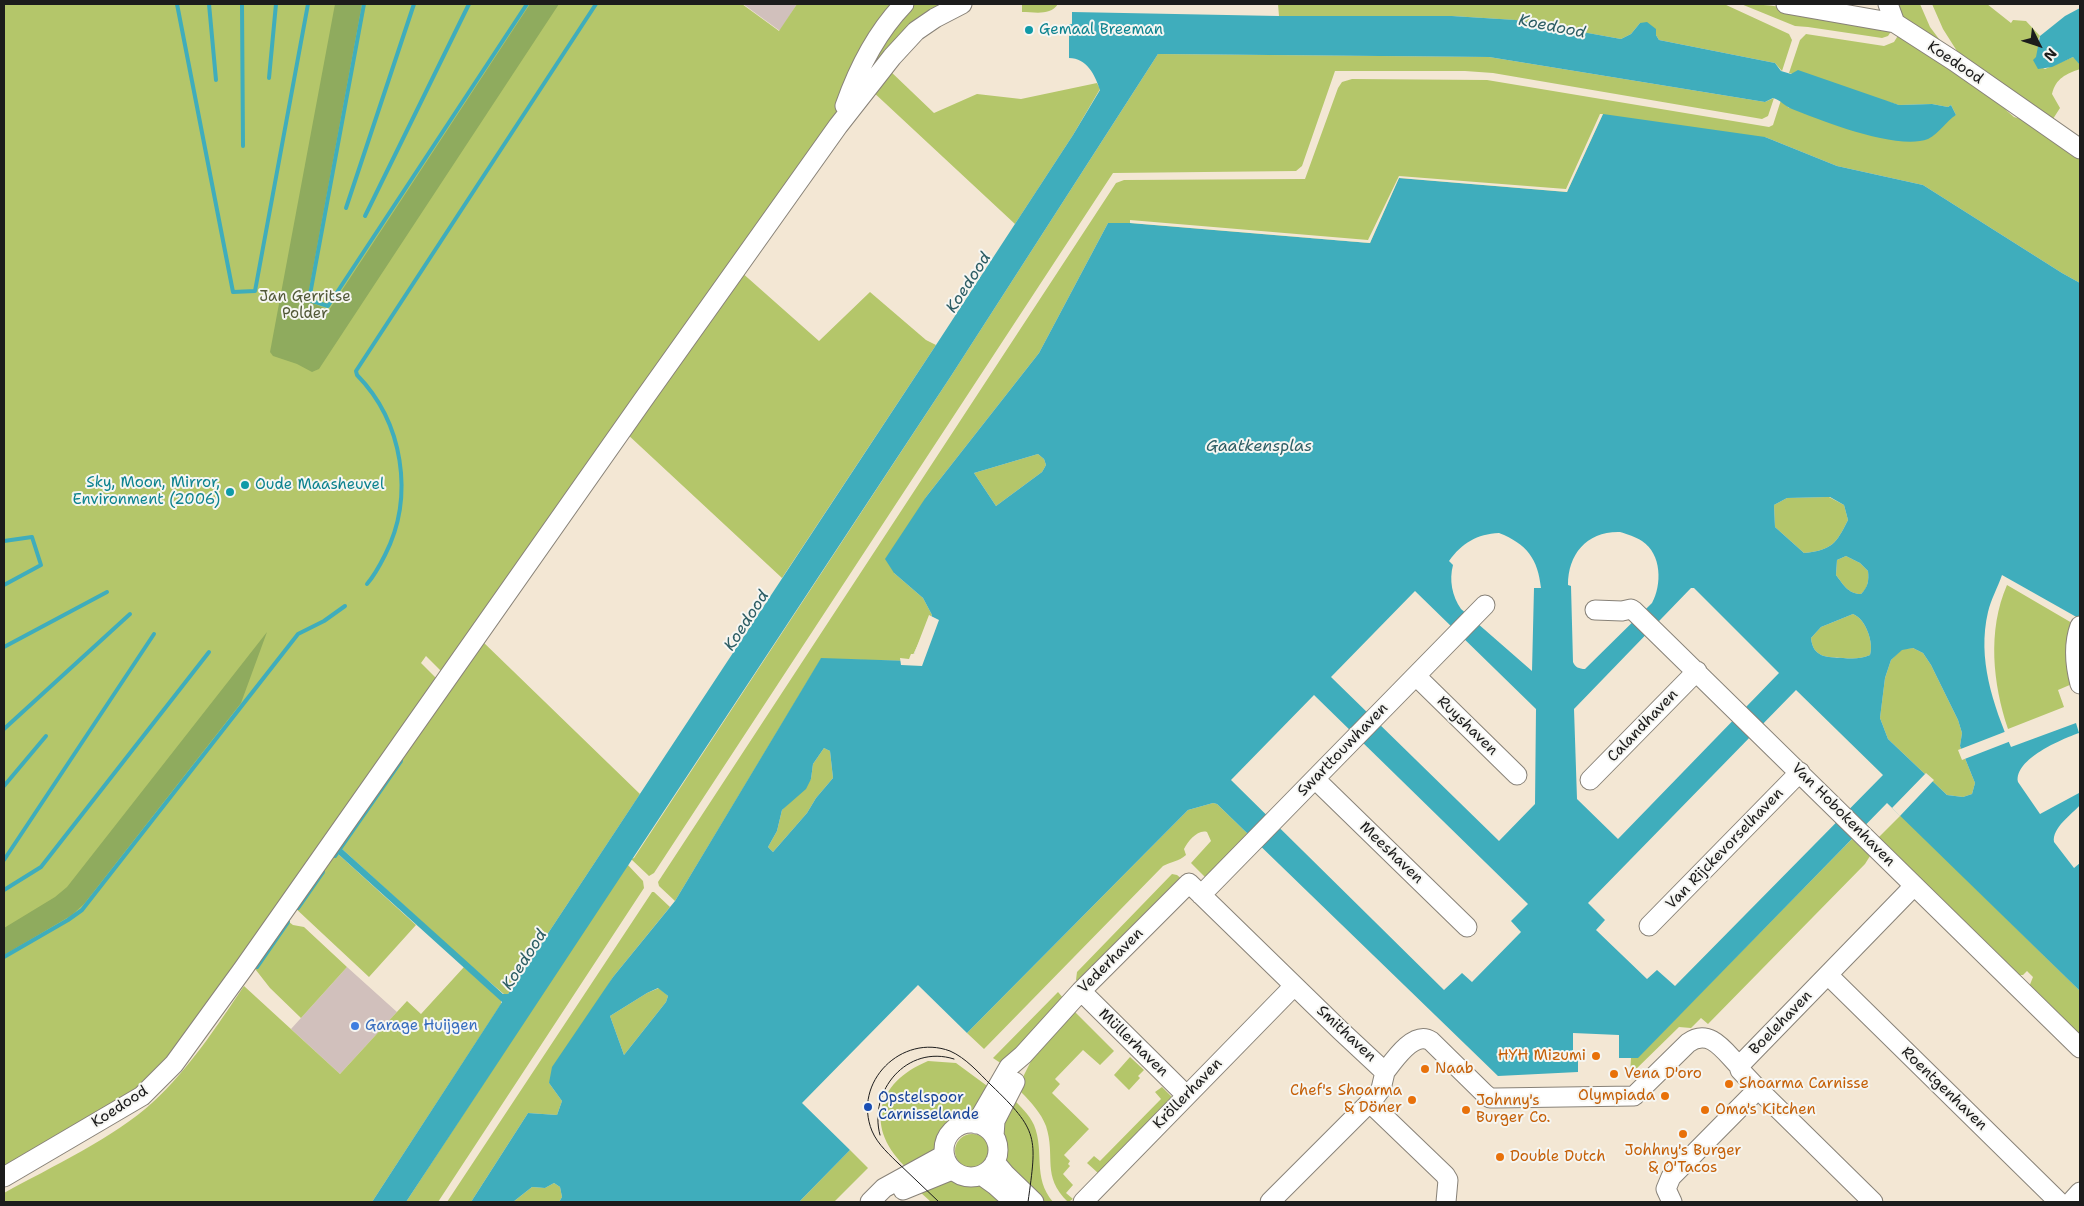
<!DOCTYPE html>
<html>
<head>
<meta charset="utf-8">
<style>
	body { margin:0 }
	#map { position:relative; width:2084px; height:1206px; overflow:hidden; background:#f3e7d4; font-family:"Shantell Sans",sans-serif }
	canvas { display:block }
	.frame { position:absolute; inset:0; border:5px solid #1c1c1c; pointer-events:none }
	.north { position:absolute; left:2014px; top:20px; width:50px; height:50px; -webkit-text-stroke:4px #f6f6f2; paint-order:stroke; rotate:131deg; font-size:14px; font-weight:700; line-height:20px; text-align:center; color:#1c1c1c }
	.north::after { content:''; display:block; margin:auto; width:18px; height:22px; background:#1c1c1c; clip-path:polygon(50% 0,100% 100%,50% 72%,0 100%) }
</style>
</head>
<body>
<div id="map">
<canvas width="2084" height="1206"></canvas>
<div class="frame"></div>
<div class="north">N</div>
</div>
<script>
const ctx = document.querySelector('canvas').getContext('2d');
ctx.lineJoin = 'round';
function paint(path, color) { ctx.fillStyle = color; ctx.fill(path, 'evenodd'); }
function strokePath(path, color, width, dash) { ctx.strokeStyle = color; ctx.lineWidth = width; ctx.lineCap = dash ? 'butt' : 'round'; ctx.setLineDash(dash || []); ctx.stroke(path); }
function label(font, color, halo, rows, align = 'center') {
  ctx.font = font + ' "Shantell Sans",sans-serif'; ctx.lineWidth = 4; ctx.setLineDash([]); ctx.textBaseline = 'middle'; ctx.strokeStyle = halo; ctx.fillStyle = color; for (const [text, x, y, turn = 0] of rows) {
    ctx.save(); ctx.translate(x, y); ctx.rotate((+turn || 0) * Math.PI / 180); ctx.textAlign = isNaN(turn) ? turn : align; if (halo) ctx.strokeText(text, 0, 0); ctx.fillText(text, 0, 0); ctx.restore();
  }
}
const industrial = new Path2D(`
	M743,4H797L780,31Z
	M347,967L397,1012L340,1074L291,1029Z`);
const green = new Path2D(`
	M4,4H742L779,31L797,4H899L832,124L444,674L426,656L421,663L439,681L206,1011L137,1093L4,1173Z
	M909,4H950L878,66L861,77Z
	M1022,4H1058C1050,16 1035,12 1022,12Z
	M1278,4H1724L1789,34L1792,40L1782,71L1775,63L1659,40L1656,35L1640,23L1631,34L1621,39L1515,20L1452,16H1279Z
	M1741,4C1792,4 1843,20 1892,30L1888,36L1882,38L1808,27L1795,26Z
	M1894,4H1920L1930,27L1945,47L1903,20Z
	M1932,4H1987L2011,23L2013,20L2026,21L2040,36L2038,40L2041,67L2045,69L2073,57C2078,60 2080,64 2080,69C2066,74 2056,78 2052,94L2060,108L2051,122L1962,59L1943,29Z
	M1806,34L1884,46L1894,42L1899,34L1999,100L2007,111L2014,117L2027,121L2080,156V283L2062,273L1923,185L1837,166L1765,137L1567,192L1370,243L1108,223L1039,353L926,497L894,573L923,598L932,615L910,661L821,659L675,901L659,886L658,882L1116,183L1124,180L1305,179L1338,88L1342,82L1352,79L1487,80L1769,127L1773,125L1781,100L1789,108L1953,116L1956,115L1951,105L1948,107L1932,104L1899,105L1789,73L1800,40Z
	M1158,54L1489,57L1765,102L1774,98L1768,116L1762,119L1493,73L1465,71H1335L1302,166L1296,171L1113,173L654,873L649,876L631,859L634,858L951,376Z
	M888,69L934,113L977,94L1021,99L1097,83L1100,89L1073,135L1015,224L871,90Z
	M740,271L819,341L870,292L926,340L936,345L782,578L626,433Z
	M1038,454L1044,459L1046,465L1042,472L996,506L974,473Z
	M1829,497L1844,505L1848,520C1836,544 1832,550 1804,553L1775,527L1774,505L1787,498Z
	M1846,556L1860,563L1868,571C1869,581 1868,588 1861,594C1848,594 1843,584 1836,575L1837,560Z
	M2007,585L2072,623V684L2058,690L2064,707L2008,729C1993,684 1987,631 2007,585Z
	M1853,614C1866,619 1874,643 1870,655C1860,659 1853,659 1843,658C1827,657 1813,658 1811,638L1821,627Z
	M481,640L640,794L508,994L505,995L466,962L341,848L337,853L416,925L369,977L293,906Z
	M1913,648L1923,653L1931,665L1958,720L1962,733L1960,746L1975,783L1972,794L1963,797L1947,795L1888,739L1880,718L1885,678L1891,660L1902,649Z
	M824,748L830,751L833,778L816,798L807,813L773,852L768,847L777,831L782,810L811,779L813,764Z
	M1213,803L1217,804L1249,835L1206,878L1191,863L1211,841L1207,832C1198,829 1188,841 1184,849L1186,855C1178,862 1172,861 1163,866L984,1049L967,1033L1188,810Z
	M1901,815L2080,991V1036L2029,987L2033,977L2027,971L2023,975H2018L1878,838Z
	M1852,839L1870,856L1865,864L1708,1024L1701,1018L1691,1028L1679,1027L1630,1075L1631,1058L1638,1057Z
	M627,864L643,881L644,888L438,1202H406Z
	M1172,874L1177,875L1183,880L1080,984L1076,980L1077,972Z
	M652,892H654L670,907L613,977L549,1083L562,1101L557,1115L528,1113L471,1202H447Z
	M285,919L293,925L304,927L347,967L301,1018L270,988L252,965Z
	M464,967L501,1000V1004L372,1202H4V1193C51,1167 114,1138 153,1102C189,1069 217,1026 244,986L340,1074L407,1001L421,1014Z
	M659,988L668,996L666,1002L624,1055L610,1016L647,993Z
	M1058,992L1064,999L1005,1066L993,1058Z
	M1072,1009L1114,1051L1100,1065L1083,1050L1055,1079L1060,1084L1052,1093L1089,1129L1064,1155L1070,1161L1068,1164L1070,1166L1063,1174L1073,1185L1066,1193L1073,1199L1068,1202C1041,1176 1056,1157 1046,1126C1041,1113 1031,1102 1021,1092L1024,1085L1020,1083L1038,1047Z
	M1130,1057L1144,1070L1138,1076L1140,1078L1129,1090L1114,1075Z
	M928,1061L956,1063L994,1091L975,1116L953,1124L943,1135L936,1151L908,1169C864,1129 875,1083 928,1061Z
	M1162,1087L1172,1097L1098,1173L1087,1163L1094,1156L1100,1161L1161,1099L1155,1092Z
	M1012,1098C1020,1106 1029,1114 1034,1125C1045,1152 1032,1177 1053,1202H1039L1004,1160L1003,1145L1000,1134Z
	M955 1151a17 17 0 1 1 34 0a17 17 0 1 1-34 0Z
	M850,1150L868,1168L834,1202H799Z
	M952,1177L975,1184L984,1183L1009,1202H931L919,1191Z
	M554,1183L560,1187L562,1197L559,1202H513L532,1187L545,1188Z`);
const forest = new Path2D(`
	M335,4H362L307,301L329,310L530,4H559L319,369L312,372L297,364L273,356L270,352Z
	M267,632L241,703L84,904L72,915L4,955V928L55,897L67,887Z`);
const water = new Path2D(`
	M2080,8V65L2073,57L2052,67L2038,69L2033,60L2036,57L2040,36L2065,16Z
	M1072,12L1278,16H1452L1516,20L1621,39L1631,34L1640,23L1647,22L1656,29V35L1659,40L1775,63L1781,71L1791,74L1798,70L1899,105L1932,104L1948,107L1951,105L1956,115C1946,121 1940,133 1928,139C1898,151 1822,121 1792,109C1784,106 1781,100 1773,98L1765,102L1489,57L1158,54L951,376L406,1202H372L502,1002L337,853L341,848L503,994H508L936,345L1073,135L1100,90C1095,75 1087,58 1069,58V24H1072Z
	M1603,114L1765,137L1837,166L1923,185L2062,273L2080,283V619L2002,575C1998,587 1991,599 1988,612C1977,659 1993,704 2011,747L2076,723L2079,733C2062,739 2014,759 2018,782L2040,814L2079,793L2080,805C2071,815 2052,828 2054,842L2074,868L2080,863V991L1887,803L1638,1058H1619V1035L1573,1033V1058H1578V1072L1498,1076L1217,804L1213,803L1188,810L967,1033L918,985L802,1103L850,1150L799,1202H559L562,1197L560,1187L554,1183L545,1188L532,1187L513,1202H471L528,1113L557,1115L562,1101L549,1083L552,1067L613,977L675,901L821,658L911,661L932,615L923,598L894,573L885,559L926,497L1039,353L1108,223H1130L1370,243L1399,178L1567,192ZM1038,454L1044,459L1046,465L1042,472L996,506L974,473ZM1830,497L1844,505L1848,520C1836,544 1832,550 1804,553L1775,527L1774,505L1787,498ZM1620,532C1627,534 1636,537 1642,541C1662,554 1662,585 1652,603L1585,669C1579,669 1575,667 1573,662L1571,586L1568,585C1568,554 1587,531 1620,532ZM1499,533C1527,544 1538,559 1541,588H1534L1532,671L1461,609C1452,596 1449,580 1453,565L1449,561C1462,543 1477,534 1499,533ZM1846,556L1860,563L1868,571C1869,581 1868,587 1861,594C1848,594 1843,584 1836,575L1837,560ZM1691,588H1694L1779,673L1618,839L1577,799L1574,709ZM1415,591L1536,709L1535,804L1499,841L1331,677ZM1853,614C1866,619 1874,643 1870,655C1860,659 1853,659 1843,658C1827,657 1813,658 1811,638L1821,627ZM1913,648L1923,653L1931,665L1958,720L1962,733L1960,746L1975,783L1972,794L1963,797L1947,795L1888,739L1880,718L1885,678L1891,660L1902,650ZM1796,690L1883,775L1675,986L1657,970L1647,979L1596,930L1605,920L1588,903ZM1314,695L1528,904L1511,921L1521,932L1472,982L1462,973L1444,990L1231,780ZM824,748L830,751L833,778L816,798L807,813L773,852L768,847L777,831L782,810L806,789L811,779L813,764ZM658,988L668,996L666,1002L624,1055L610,1016L647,993Z`);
const pier = new Path2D(`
	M1600,114H1603L1567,192L1399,178L1370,243L1130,223V220L1368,240L1399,176L1566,189Z
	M929,615L939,620L922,666L901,665L900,658L909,659L911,654H914Z
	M2007,731L2011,741L1962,760L1958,750Z
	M1926,773L1934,780L1900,816L1892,808Z`);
const stream = new Path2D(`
	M177,4L233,292L255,291L308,4
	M209,4L216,80
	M242,4L243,146
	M364,4L309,300L328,306L527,4
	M269,78L276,4
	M346,208L414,4
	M365,216L469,4
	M4,541L32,537L41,565L4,585
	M367,584C374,576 380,565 385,555C415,496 403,422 357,375L356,371L596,4
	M4,647L107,592
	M4,729L130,614
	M4,786L46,736
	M335,856L401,761
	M4,860L154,634
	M4,890L41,867L209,652
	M298,908L323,872
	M4,957L68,920L82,910L298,634L324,621L345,606
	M257,967L288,922`);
const minor = new Path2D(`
	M1786,4L1895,23L1954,61L2080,149
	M1888,4L1895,23
	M845,106C858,69 877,32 904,4
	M1595,610L1622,611L1631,609L1634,611L2080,1048
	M2080,626C2073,645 2075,665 2080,684
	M1416,676L1517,775
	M1315,779L1467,927
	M1590,780L1697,671
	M1201,895L1485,605
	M1649,926L1800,772
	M1828,975L2059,1202
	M1081,991L1186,1095
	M1385,1072C1394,1060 1414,1030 1431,1041L1485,1094L1490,1098H1496L1634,1096L1688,1043C1710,1027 1725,1052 1739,1066
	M1369,1102L1445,1175L1448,1180L1446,1202
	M944 1150a27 27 0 1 1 54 0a27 27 0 1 1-54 0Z
	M976,1124L1009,1067L1023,1055L1081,991L1189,883L1341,1031L1385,1072L1381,1089L1375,1097L1270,1202
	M994,1136L995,1121L1015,1082
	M995,1162L1005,1174L1034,1202
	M981,1175L995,1185L1014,1202
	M4,1177L142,1096L174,1064L243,969L643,400L838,126L892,57L916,31L935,18L962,4
	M903,1190L952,1170
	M870,1202L884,1188L944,1155
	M1083,1202L1294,986
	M1672,1202L1666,1189L1671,1177L1758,1089
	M1873,1202L1758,1089L1740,1070L1739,1066L1914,886
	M2071,1202L2080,1192`);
const tram = new Path2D(`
	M880,1135C868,1091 907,1044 954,1059
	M897,1162L939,1202
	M901,1166C890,1155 878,1145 872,1131C852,1082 902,1033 950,1051C966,1058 979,1073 991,1085C1039,1131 1037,1137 1028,1202`);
const markers = [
	[1029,30,5,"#0f9aa8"],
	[245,485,5,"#0f9aa8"],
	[230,492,5,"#0f9aa8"],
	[355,1026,5,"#3f7fe0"],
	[1596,1056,5,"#e8710a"],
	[1425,1069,5,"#e8710a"],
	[1614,1074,5,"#e8710a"],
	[1729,1084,5,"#e8710a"],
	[1665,1096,5,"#e8710a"],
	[1412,1100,5,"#e8710a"],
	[868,1107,5,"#1a4fb4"],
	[1466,1110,5,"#e8710a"],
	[1705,1110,5,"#e8710a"],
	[1683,1134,5,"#e8710a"],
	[1500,1157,5,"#e8710a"]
];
const cultureNames = [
	["Gemaal Breeman",1039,30],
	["Sky, Moon, Mirror,",220,483,"right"],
	["Environment (2006)",220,500,"right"],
	["Oude Maasheuvel",255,485]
];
const streetNames = [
	["Koedood",1955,63,34],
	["Ruyshaven",1467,726,44],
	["Calandhaven",1643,726,-46],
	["Swarttouwhaven",1343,750,-46],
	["Van Hobokenhaven",1843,815,45],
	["Van Rijckevorselhaven",1725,849,-46],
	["Meeshaven",1391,853,44],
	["Vederhaven",1111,961,-45],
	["Boelehaven",1781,1023,-46],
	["Smithaven",1346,1034,43],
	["Müllerhaven",1133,1043,44],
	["Roentgenhaven",1944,1089,44],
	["Kröllerhaven",1188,1094,-46],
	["Koedood",120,1107,-33]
];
const parkNames = [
	["Jan Gerritse",305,297],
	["Polder",305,314]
];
const shopNames = [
	["Garage Huijgen",365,1026]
];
const foodNames = [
	["HYH Mizumi",1586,1056,"right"],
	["Naab",1435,1069],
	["Vena D'oro",1624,1074],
	["Shoarma Carnisse",1739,1084],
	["Chef's Shoarma",1402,1091,"right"],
	["& Döner",1402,1108,"right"],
	["Olympiada",1655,1096,"right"],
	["Johnny's",1476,1101],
	["Burger Co.",1476,1118],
	["Oma's Kitchen",1715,1110],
	["Johhny's Burger",1683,1151,"center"],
	["& O'Tacos",1683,1168,"center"],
	["Double Dutch",1510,1157]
];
const transitNames = [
	["Opstelspoor",878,1098],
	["Carnisselande",878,1115]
];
const waterNames = [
	["Koedood",1552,27,11],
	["Koedood",969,283,-57],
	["Gaatkensplas",1259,447],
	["Koedood",747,621,-57],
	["Koedood",525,960,-57]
];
paint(industrial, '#d1c0bc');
paint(green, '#b4c66a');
paint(forest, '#8fab5e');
paint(water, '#3fadbc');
paint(pier, '#f3e7d4');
strokePath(stream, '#3fadbc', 4);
strokePath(minor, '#888278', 21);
strokePath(minor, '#fff', 19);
strokePath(tram, '#1c1c1c', 1);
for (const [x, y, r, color] of markers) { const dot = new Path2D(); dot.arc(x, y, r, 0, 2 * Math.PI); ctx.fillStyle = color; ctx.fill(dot); strokePath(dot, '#f6f6f2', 2); }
label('15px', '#0d838f', '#f6f6f2', cultureNames, 'left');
label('15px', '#1c1c1c', '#f6f6f2', streetNames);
label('15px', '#515837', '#f6f6f2', parkNames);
label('15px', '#366cbe', '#f6f6f2', shopNames, 'left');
label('15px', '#c56008', '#f6f6f2', foodNames, 'left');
label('15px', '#164399', '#f6f6f2', transitNames, 'left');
label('italic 16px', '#2c5d64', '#f6f6f2', waterNames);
</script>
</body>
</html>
